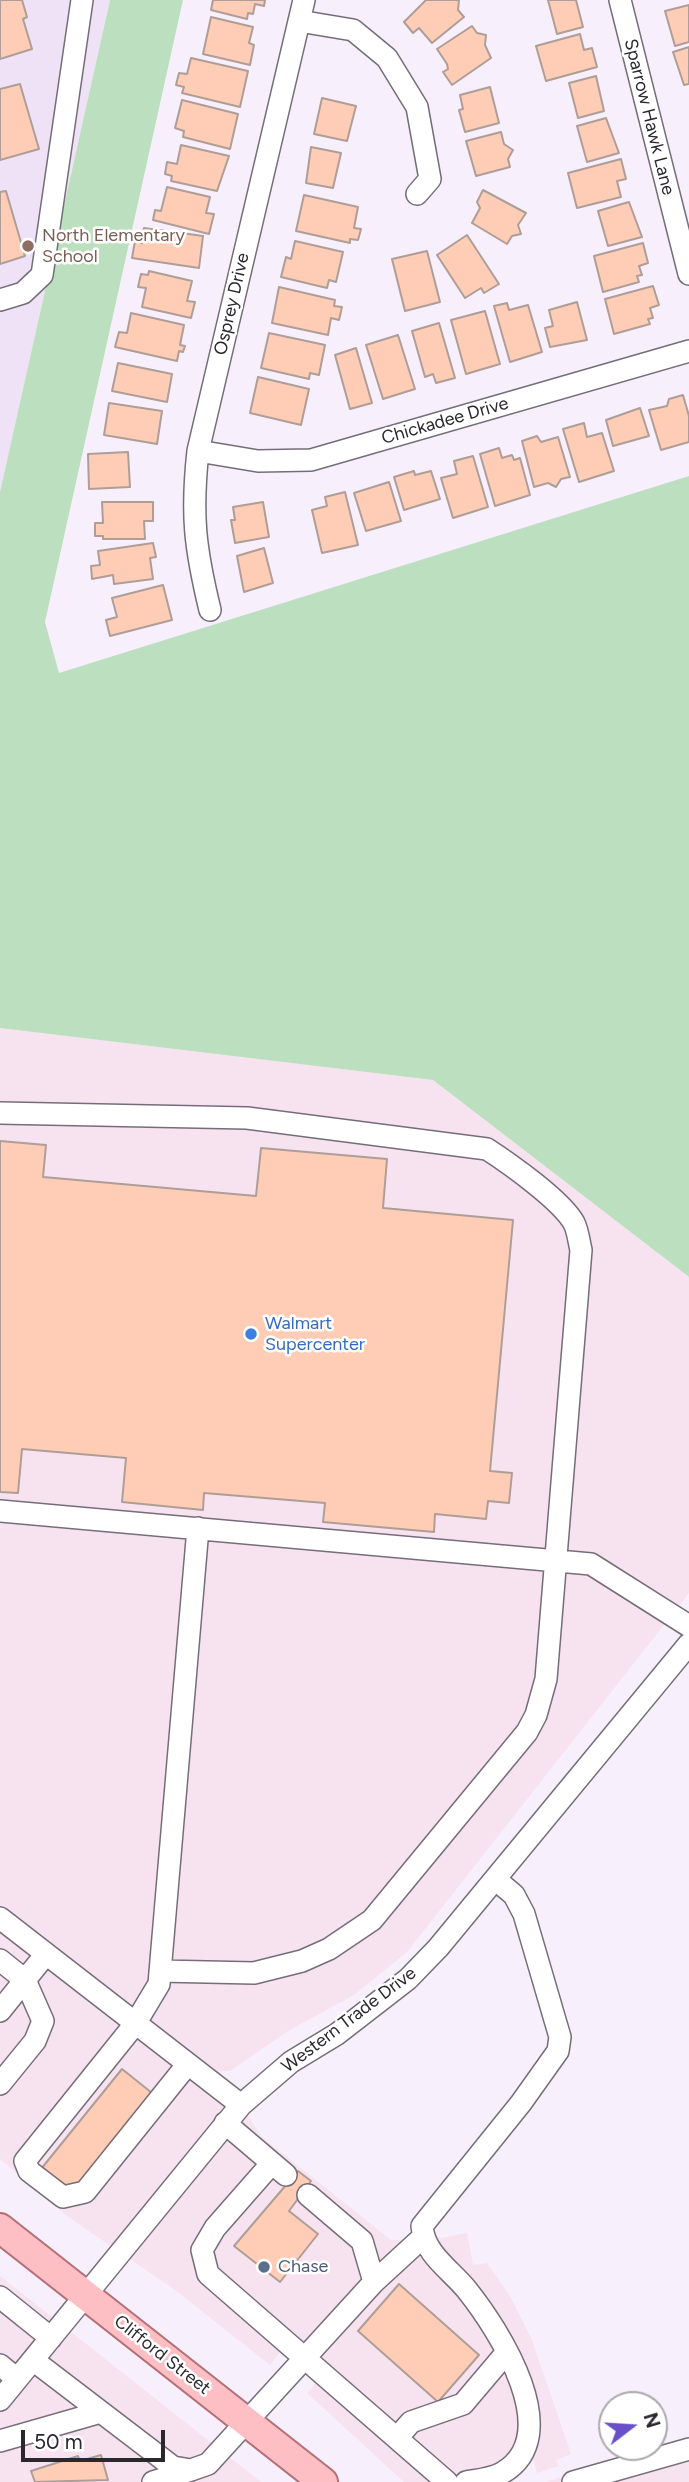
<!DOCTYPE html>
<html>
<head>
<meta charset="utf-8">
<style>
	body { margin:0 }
	#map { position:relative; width:689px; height:2482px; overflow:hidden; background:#f8effc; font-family:Figtree,sans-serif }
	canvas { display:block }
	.north { position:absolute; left:598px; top:2391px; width:70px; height:70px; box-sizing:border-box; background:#fff; border:2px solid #aaa9ab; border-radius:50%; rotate:73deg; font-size:19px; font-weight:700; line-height:28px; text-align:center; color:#2b282d }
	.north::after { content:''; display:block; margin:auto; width:24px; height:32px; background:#694fc8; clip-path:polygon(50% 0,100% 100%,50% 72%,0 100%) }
	.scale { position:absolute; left:21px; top:2430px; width:144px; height:32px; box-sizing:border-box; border:4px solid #2b282d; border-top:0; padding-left:9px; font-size:21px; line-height:24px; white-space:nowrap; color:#2b282d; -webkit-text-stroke:5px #fff; paint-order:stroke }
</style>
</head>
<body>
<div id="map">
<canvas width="689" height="2482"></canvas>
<div class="north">N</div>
<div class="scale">50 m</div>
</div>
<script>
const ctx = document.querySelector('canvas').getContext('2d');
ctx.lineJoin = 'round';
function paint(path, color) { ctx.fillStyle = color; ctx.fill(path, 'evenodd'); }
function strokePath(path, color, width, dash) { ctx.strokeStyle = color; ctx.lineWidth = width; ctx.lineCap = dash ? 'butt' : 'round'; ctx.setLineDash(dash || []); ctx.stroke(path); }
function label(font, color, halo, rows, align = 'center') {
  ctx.font = font + ' Figtree,sans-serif'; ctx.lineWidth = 5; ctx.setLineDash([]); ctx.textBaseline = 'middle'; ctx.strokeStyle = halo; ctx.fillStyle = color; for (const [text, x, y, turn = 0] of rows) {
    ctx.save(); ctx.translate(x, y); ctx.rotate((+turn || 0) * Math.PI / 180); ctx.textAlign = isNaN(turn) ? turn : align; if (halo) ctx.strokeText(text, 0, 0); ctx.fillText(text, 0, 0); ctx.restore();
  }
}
const commercial = new Path2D(`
	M0,1028L433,1080L689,1277V1593L407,1952L354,1995L288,2031L230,2071H219L262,2137L391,2240L441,2238L467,2233L473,2265L487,2263L510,2296L532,2340L571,2454L556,2460L558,2466L537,2473L534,2460L527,2461L518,2474L503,2482H404L307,2393L318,2381L281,2351L270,2365L175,2290L67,2216L0,2159Z
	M0,2276L47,2313L261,2482H0Z
	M689,2440V2482H545Z`);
const built = new Path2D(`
	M0,0H110L0,492Z`);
const green = new Path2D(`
	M110,0H183L45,622L59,673L689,476V1277L433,1080L0,1028V492Z`);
const building = new Path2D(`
	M0,0H22L27,17L23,19L32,49L0,59Z
	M213,0H265L264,6L255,4L253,14L248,13L247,19L211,10Z
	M426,0H459L458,10L464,17L432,43L419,28L413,33L404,22Z
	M548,0H576L583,27L557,34Z
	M689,5V42L675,46L665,11Z
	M211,17L253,27L249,43L254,45L250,65L203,54Z
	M472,26L477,33L486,35L485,45L491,58L452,85L443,72L448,69L447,64L437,49Z
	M580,34L584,50L592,48L597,67L546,81L536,46Z
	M689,47V84L684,85L673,52Z
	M191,58L248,71L240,107L182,93L184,87L176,85L179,73L187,74Z
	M596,76L604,111L578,118L569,83Z
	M20,84L39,149L0,160V89Z
	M490,87L499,123L465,132L459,110L463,109L460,95Z
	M322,98L356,106L347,141L314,134Z
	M182,100L238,114L230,149L183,137L184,131L175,128Z
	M606,118L619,153L587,162L577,126Z
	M501,132L504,144L513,150L508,159L510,167L476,176L466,141Z
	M181,145L229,156L217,191L171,181L172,176L165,174L167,162L177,164Z
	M311,147L341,153L333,188L306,183Z
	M621,159L626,179L617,181L621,197L577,208L568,173Z
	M167,187L210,197L206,213L214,214L209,234L153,220L155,210L161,211Z
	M483,190L526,213L518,225L521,234L512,236L507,244L472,223L480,208L477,202Z
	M6,191L25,256L0,264V192Z
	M304,195L358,207L354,228L361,229L358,240L350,239V243L296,231Z
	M629,202L642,237L608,246L598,211Z
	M144,228L203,236L199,268L132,258L135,241L142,243Z
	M467,235L499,284L484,293L481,288L465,298L437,255Z
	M295,241L343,252L336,282L329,280L327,288L281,277L286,257L291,259Z
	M643,243L648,263L639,266L642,275L637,276L639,282L603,292L594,256Z
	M427,251L440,302L405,311L392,259Z
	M149,271L192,281L187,301L195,302L191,318L142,307L146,288L138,287L141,274L148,275Z
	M653,286L659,305L650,308L653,318L648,319L650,324L614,334L605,299Z
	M279,287L335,300L334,306L342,307L339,320L331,318L328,335L272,323Z
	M577,302L587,340L550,347L545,328L553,326L549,310Z
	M507,303L509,310L528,305L542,352L510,362L494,306Z
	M485,311L500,364L466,374L451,320Z
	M131,313L184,325L180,345L185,346L183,352L179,351L177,361L115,347L119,332L127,333Z
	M439,323L455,378L436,383L433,374L425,377L412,331Z
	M269,333L325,345L319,375L310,373L309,379L261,368Z
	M398,335L415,389L383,399L366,345Z
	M356,348L372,403L350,409L335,355Z
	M118,363L172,374L167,402L112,391Z
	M258,377L309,389L301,425L250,413Z
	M683,395L689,416V442L661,450L649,410L667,406L669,399Z
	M109,403L162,411L157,444L104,435Z
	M640,408L649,436L613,446L606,420Z
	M584,423L587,437L602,433L614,471L579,482L563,429Z
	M537,436L541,442L558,437L570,477L561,479L556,487L548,483L534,487L522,441Z
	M499,448L502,458L512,455L514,460L520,458L530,495L495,506L480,454Z
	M128,452L130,487L89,489L88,454Z
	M473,456L488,507L453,518L441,478L457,474L454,461Z
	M414,471L415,475L431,471L440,499L404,510L394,477Z
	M389,482L401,521L366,531L354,493Z
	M345,492L358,545L322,553L312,510L327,506L325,497Z
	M102,502H153V521H144L145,539H103V536H95V523H103Z
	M263,502L269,537L235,543L231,520H235L233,507Z
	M153,543L156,557L150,558L153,579L114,584L113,575L92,579L91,566L100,565L98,551Z
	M264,548L273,583L244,592L237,556Z
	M163,585L172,620L110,636L106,620L117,617L112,598Z
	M0,1141L46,1145L43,1177L256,1196L261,1148L387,1159L383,1208L513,1220L490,1471L512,1473L509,1503L488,1501L486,1519L435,1514L434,1532L323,1522L325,1503L204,1493L203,1510L122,1502L126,1458L22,1449L18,1493L0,1492Z
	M122,2069L152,2093L71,2193L41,2169Z
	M298,2171L311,2181L289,2211L318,2234L280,2282L234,2246Z
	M399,2284L479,2355L438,2402L358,2331Z
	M101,2455L108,2480L35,2482L31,2471L78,2456L80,2461Z`);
const minor = new Path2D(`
	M620,0L689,274
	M299,21L353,30L387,58L417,107L430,179L417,194
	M0,300L23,293L42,275L82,0
	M198,451L258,461L311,460L689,351
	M210,610C195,548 191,515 198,451L304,0
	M0,1113L247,1118L487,1149C510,1164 561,1200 574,1223C578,1231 579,1242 581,1250L546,1679L536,1715L527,1732L372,1920L329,1949L302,1961L254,1973L160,1971
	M0,1511L591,1564L689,1626
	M0,1918L241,2105
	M0,1960L25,1980L43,2021L35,2041L0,2084
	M0,2011L46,1954
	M187,2065L85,2192L63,2197L29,2171L25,2161L135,2024L159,1984L198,1528
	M225,2123L286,2175
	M272,2163L215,2228L202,2250L208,2274L447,2482
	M374,2282L423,2237
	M0,2297L51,2338
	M33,2360L173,2467L191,2470L208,2464L374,2282L362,2241L308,2195
	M0,2365L17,2379
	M0,2400L241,2105L291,2062L337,2034L408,1979L438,1948L689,1644
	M397,2438L411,2422L463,2404L507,2352
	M0,2441L101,2412
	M153,2482L191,2470
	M466,2482C478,2480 491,2479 502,2473C567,2436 499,2330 467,2290C451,2270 424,2254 422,2226L521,2103L558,2051L560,2037L524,1914L514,1895L495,1879
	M573,2482L689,2449`);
const major = new Path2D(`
	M0,2228L323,2482`);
const markers = [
	[28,246,7,"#8d6e63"],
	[251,1334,7,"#3f7fe0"],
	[264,2267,7,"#5c6f8a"]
];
const streetNames = [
	["Sparrow Hawk Lane",649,117,76],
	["Osprey Drive",232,304,-77],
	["Chickadee Drive",445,421,-16],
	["Western Trade Drive",349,2020,-37],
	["Clifford Street",162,2355,38]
];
const educationNames = [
	["North Elementary",42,236],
	["School",42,257]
];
const shopNames = [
	["Walmart",265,1324],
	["Supercenter",265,1345]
];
const serviceNames = [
	["Chase",278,2267]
];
paint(commercial, '#f7e2f0');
paint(built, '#f0e2f6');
paint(green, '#bce0bf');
paint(building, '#ffcdb6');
strokePath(building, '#ae9e97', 2);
strokePath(minor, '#756d79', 24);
strokePath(major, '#b46f76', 32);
strokePath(minor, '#fff', 21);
strokePath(major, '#febfc4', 28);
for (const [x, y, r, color] of markers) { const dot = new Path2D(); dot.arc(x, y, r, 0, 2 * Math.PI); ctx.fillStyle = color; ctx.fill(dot); strokePath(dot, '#fff', 2.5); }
label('18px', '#2b282d', '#fff', streetNames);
label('18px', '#785e54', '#fff', educationNames, 'left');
label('18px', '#366cbe', '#fff', shopNames, 'left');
label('18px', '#4e5e75', '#fff', serviceNames, 'left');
</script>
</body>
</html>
